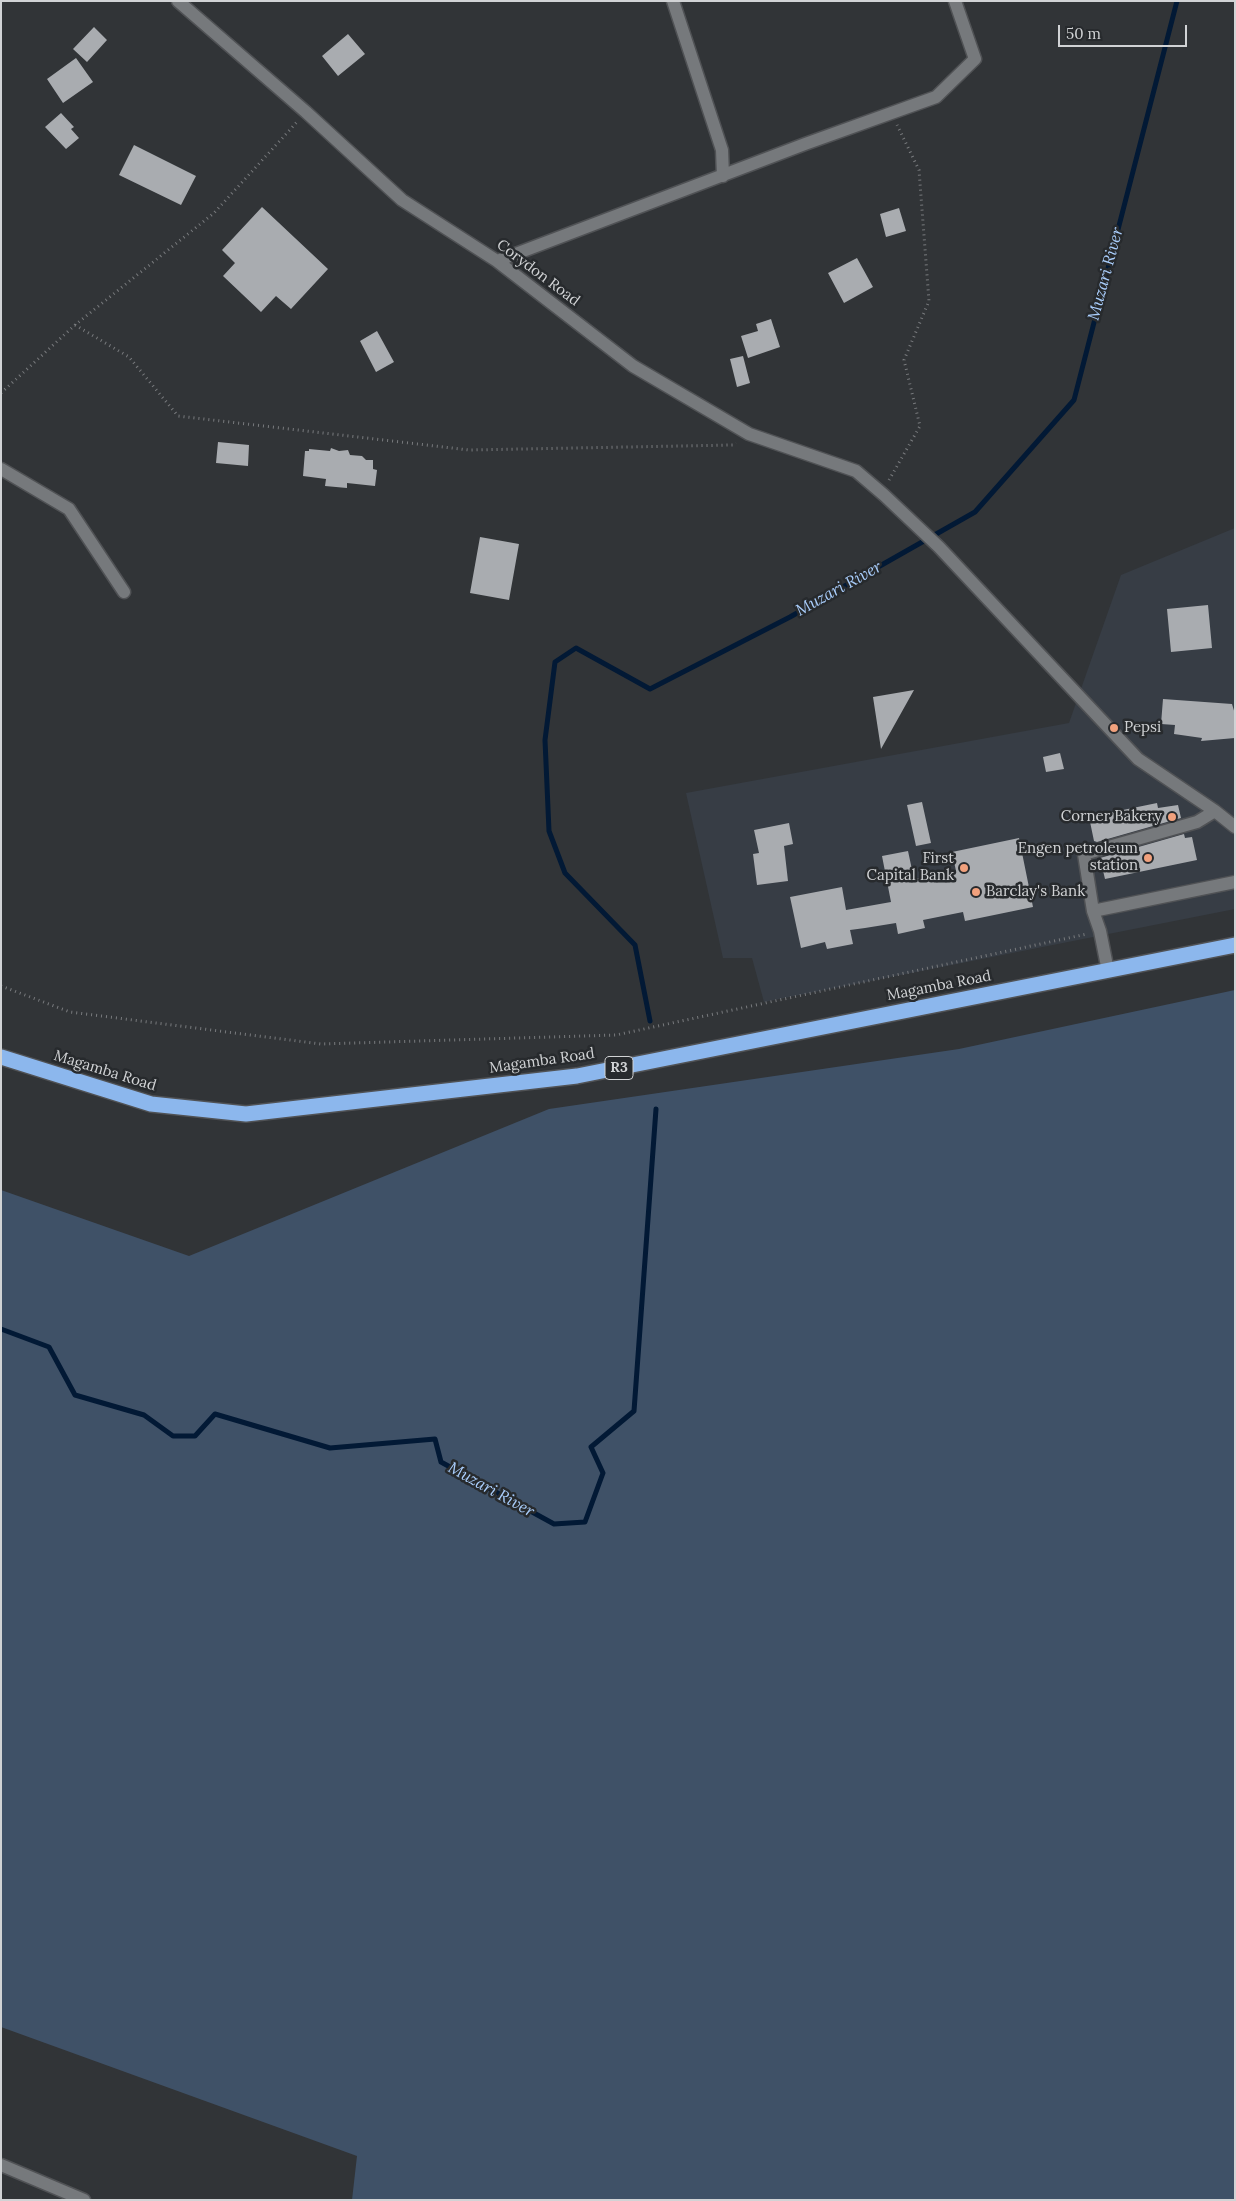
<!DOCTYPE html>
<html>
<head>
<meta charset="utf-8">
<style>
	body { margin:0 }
	#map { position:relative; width:1236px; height:2201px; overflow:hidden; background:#313437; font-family:Lora,serif }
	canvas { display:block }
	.frame { position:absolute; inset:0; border:2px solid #d1d3d5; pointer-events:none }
	.scale { position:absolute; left:1058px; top:25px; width:129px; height:22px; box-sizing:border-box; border:2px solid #d1d3d5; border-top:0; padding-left:6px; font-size:15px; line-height:18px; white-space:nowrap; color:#d1d3d5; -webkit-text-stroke:4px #272a2d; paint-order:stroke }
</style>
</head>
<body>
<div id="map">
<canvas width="1236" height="2201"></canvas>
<div class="frame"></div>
<div class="scale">50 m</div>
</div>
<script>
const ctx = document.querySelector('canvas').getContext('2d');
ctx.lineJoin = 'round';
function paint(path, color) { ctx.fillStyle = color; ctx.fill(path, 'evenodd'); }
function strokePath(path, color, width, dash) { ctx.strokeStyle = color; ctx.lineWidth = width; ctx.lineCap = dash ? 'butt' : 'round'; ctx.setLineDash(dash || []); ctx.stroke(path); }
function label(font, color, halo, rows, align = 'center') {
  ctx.font = font + ' Lora,serif'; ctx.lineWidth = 5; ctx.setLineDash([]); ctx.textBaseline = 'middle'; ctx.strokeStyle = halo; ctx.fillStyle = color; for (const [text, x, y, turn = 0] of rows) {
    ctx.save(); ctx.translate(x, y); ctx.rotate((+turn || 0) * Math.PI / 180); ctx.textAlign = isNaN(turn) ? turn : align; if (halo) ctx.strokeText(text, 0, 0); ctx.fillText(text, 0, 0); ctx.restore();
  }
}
const built = new Path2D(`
	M1235,528V909L764,1002L752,958H723L686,793L1069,723L1121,575Z`);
const green = new Path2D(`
	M1235,990V2200H352L357,2156L1,2027V1190L189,1256L549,1109L959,1049Z`);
const stream = new Path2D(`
	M650,1021L635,945L565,873L549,831L545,740L555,662L576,648L650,689L790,617L975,512L1074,400L1177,1
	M1,1329L49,1347L75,1395L144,1415L173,1436H195L215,1414L330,1448L435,1439L441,1462L554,1524L585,1522L603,1473L591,1447L634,1411L656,1109`);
const building = new Path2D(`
	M94,27L107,40L87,62L73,49Z
	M348,34L365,54L338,76L322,56Z
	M76,58L93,82L63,103L47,79Z
	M61,113L74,127L71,129L79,138L66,149L45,127Z
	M134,145L196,176L181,205L119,175Z
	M262,207L328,269L291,309L276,296L261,312L223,276L235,263L222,250Z
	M899,208L906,231L886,237L880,214Z
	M857,258L873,287L844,303L828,273Z
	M771,319L780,347L748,358L741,336L758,331L756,324Z
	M377,331L394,362L376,372L360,341Z
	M743,356L750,383L737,387L730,359Z
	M218,442L249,445L248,466L216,463Z
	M331,448L339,451L348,450L350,455L362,456L366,460H373V469L377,470L375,486L347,483V488L325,486L326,479L303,476L305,451H309V449L330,451Z
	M480,537L519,544L509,600L470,593Z
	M1208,605L1212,648L1171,652L1167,609Z
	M914,690L881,749L873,697Z
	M1163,699L1232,704L1235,714V738L1201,741L1202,738L1174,734L1175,725L1161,724Z
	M1060,753L1064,769L1046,772L1043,757Z
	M922,802L931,843L916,846L907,805Z
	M1157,803L1158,808L1178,805L1181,818L1097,842L1094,841L1089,817Z
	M789,823L793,844L784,846L788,881L757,885L753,854L759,853L754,830Z
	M1184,834L1185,838L1192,837L1197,860L1105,879L1100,858Z
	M1019,838L1033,907L965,921L963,912L923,920L925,928L898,934L896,923L865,928L850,930L853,944L827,949L825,942L801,948L790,897L842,887L846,910L891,902L882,856L908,851L914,879L956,871L952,852Z`);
const path = new Path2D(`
	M75,325L129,357L178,416L469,450L733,445L736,443
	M1,393L75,325L214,213L297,122
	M889,480L920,426L904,360L929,301L919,170L897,125
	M1,986L70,1012L321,1044L616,1035L1087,934`);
const minor = new Path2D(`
	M178,1L306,112L402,200L497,261L633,366L749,434L856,471L884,495L939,547L1138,759L1215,811L1235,827
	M673,1L722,150L723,176
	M497,261L805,144L936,97L975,59L955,1
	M1,469L69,509L124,592
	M1093,911L1084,854L1197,822L1215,811
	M1108,971L1100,931L1093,911L1235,882
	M1,2165L84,2200`);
const highway = new Path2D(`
	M1,1057L151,1104L246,1114L577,1076L1235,945`);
const markers = [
	[1114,728,5,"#f1a17d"],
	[1172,817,5,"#f1a17d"],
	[1148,858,5,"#f1a17d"],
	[964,868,5,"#f1a17d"],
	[976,892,5,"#f1a17d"]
];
const shields = [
	[619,1068,28]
];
const shieldNames = [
	["R3",619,1068]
];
const streetNames = [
	["Corydon Road",538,273,37],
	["Magamba Road",939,986,-11],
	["Magamba Road",542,1061,-8],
	["Magamba Road",105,1071,17]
];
const poiNames = [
	["Pepsi",1124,728,"left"],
	["Corner Bakery",1162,817],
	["Engen petroleum",1138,849],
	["station",1138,866],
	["First",954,859],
	["Capital Bank",954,876],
	["Barclay's Bank",986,892,"left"]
];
const waterNames = [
	["Muzari River",1106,274,-75],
	["Muzari River",839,589,-29],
	["Muzari River",491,1490,29]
];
paint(built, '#373d45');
paint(green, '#3f5167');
strokePath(stream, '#021935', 5);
paint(building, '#a9acb0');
strokePath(minor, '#505255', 15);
strokePath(highway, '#505255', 18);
strokePath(path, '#797b7e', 3, [1, 4]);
strokePath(minor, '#76797c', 12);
strokePath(highway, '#8cb7ed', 15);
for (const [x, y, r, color] of markers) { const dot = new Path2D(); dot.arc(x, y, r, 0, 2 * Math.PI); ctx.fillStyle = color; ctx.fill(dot); strokePath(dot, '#272a2d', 2); }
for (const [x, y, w] of shields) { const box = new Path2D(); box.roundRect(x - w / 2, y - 11.5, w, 23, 4); ctx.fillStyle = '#272a2d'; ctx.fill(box); strokePath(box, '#d1d3d5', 1); }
label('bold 14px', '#d1d3d5', null, shieldNames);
label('15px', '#d1d3d5', '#272a2d', streetNames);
label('15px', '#d1d3d5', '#272a2d', poiNames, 'right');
label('italic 16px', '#aacefc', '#272a2d', waterNames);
</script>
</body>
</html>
